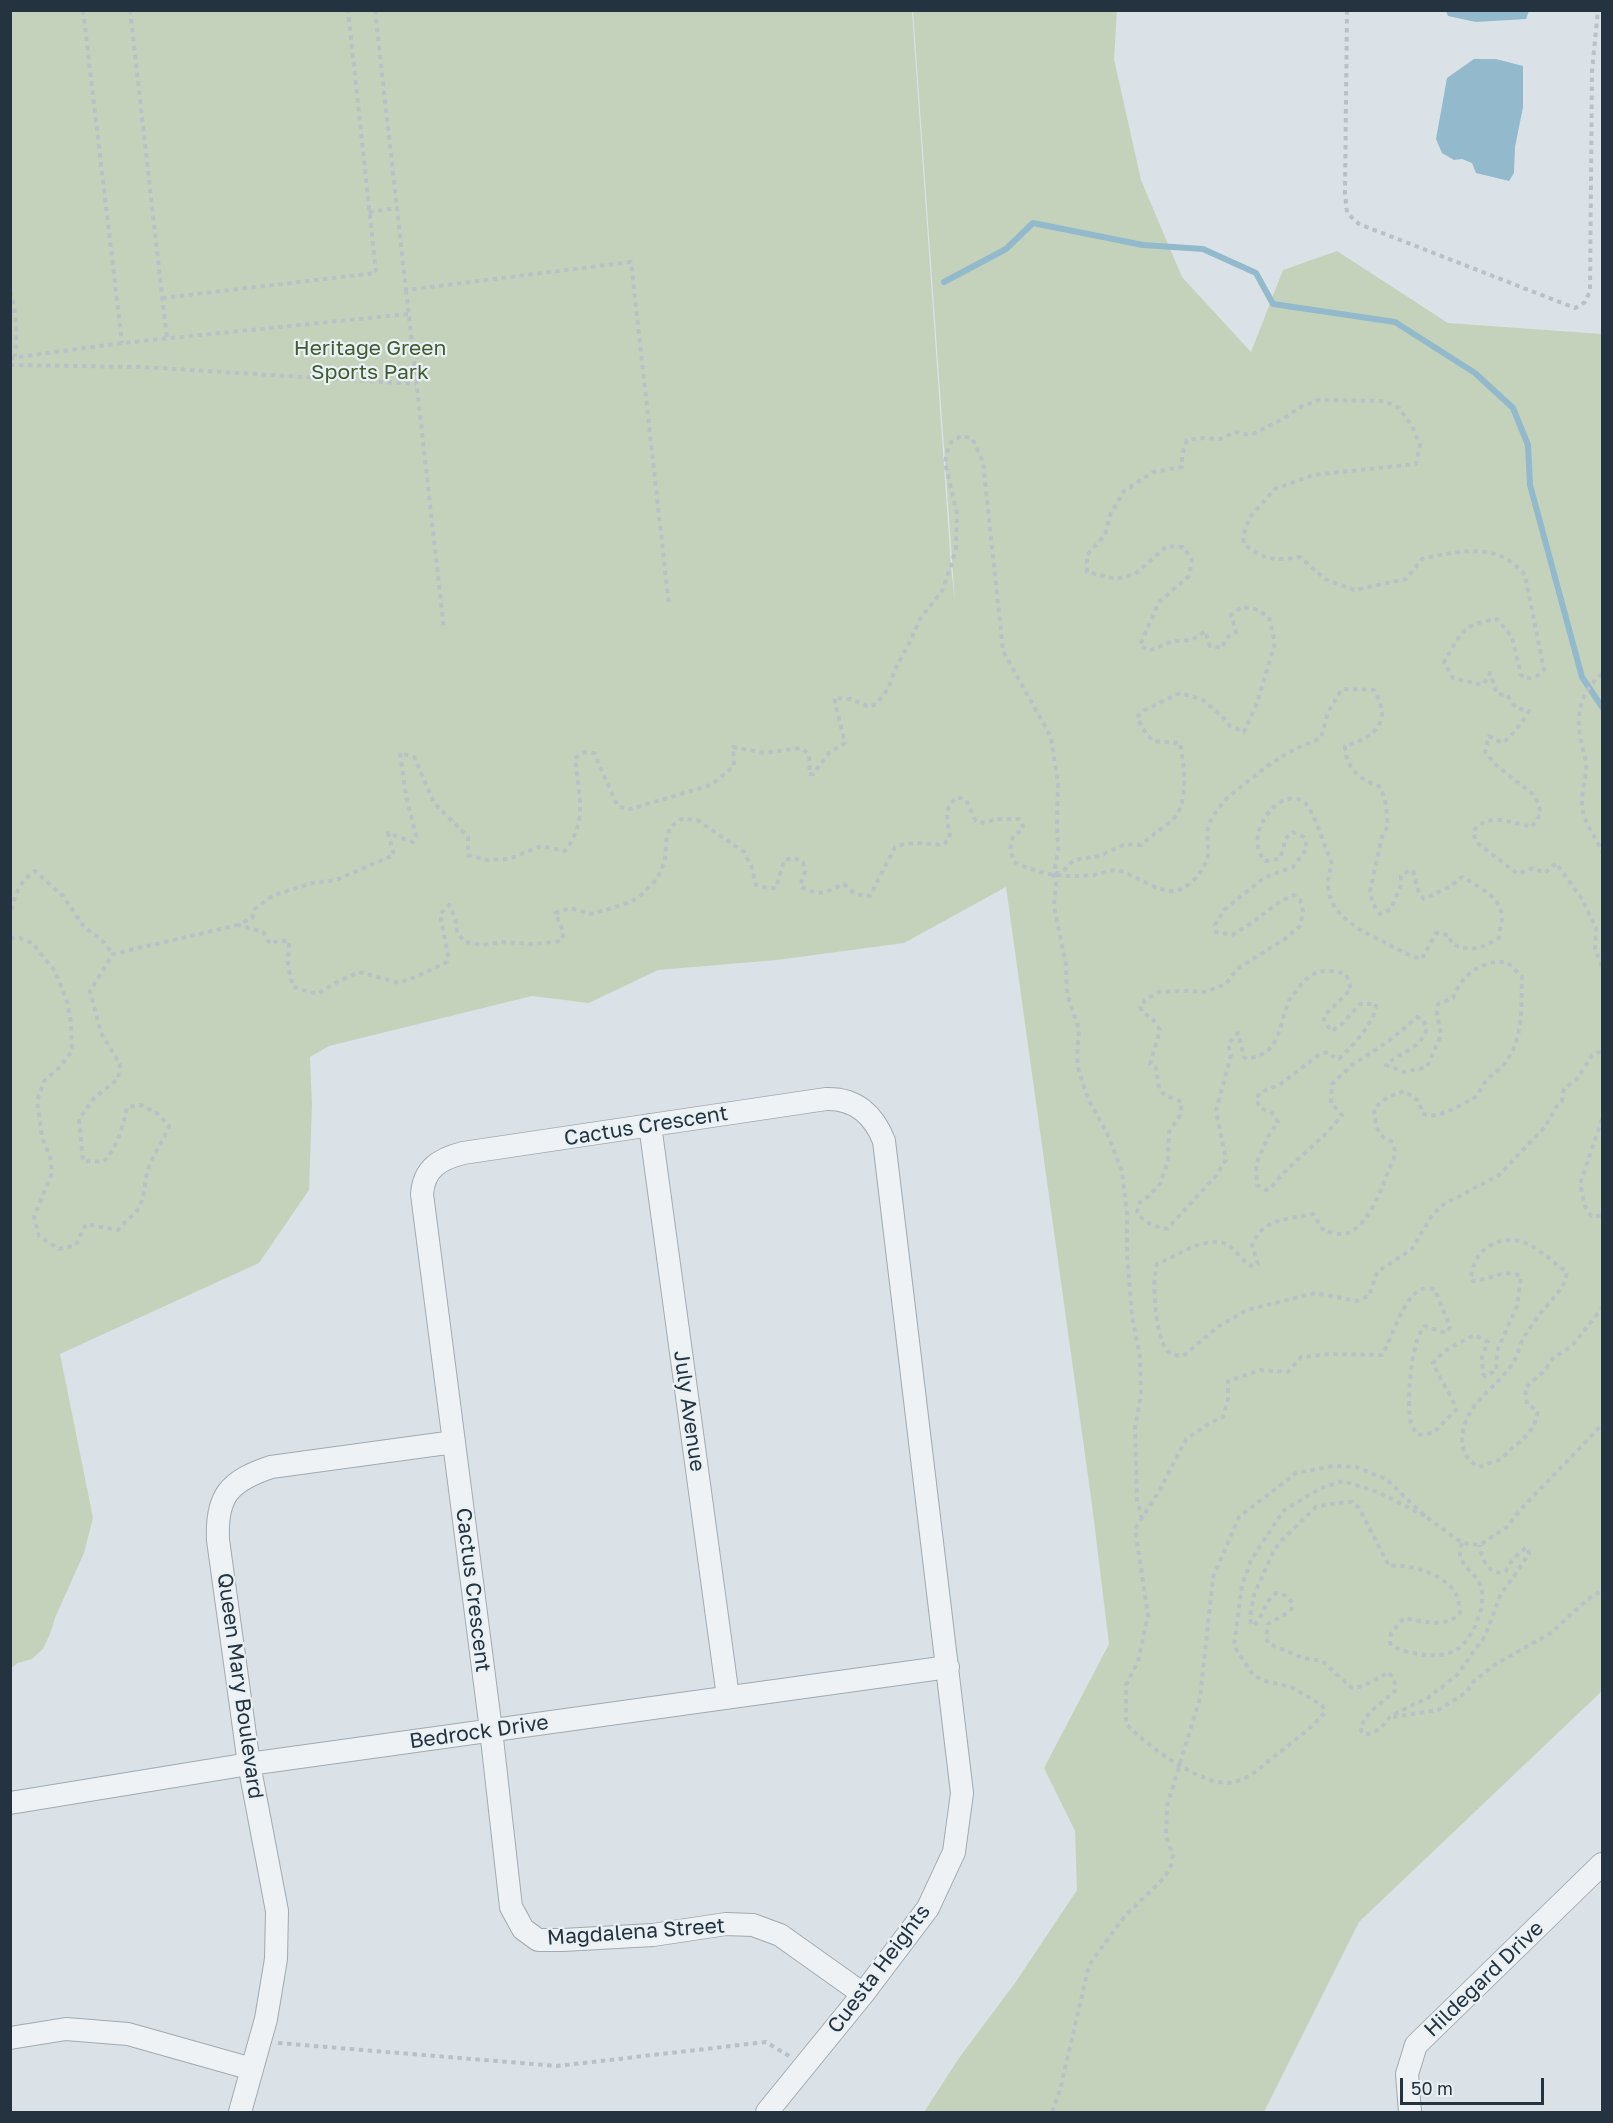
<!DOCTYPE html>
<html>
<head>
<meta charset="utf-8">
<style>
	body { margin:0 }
	#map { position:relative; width:1613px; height:2123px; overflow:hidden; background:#dbe2e7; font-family:"Golos Text",sans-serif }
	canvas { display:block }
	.frame { position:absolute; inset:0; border:12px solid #24333f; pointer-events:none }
	.scale { position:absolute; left:1400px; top:2078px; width:144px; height:27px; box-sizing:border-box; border:3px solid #24333f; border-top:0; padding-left:8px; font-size:18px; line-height:21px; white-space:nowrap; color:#24333f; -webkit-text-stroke:4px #eaf1f5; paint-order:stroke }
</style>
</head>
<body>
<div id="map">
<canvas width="1613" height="2123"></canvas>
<div class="frame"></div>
<div class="scale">50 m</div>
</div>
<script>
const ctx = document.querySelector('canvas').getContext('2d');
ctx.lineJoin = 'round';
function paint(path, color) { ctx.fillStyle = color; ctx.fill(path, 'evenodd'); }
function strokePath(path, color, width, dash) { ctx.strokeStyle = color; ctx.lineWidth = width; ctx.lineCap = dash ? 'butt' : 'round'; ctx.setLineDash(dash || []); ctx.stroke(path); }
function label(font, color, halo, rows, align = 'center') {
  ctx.font = font + ' "Golos Text",sans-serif'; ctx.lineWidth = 4.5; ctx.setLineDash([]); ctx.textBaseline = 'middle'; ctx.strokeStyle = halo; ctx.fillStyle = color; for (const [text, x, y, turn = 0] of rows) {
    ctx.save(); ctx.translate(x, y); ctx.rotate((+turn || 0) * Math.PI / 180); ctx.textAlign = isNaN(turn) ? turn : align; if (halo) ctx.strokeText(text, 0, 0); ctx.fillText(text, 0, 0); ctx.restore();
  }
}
const green = new Path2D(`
	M11,10L912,11L951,566L955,602L913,11H1117L1114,59L1141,180L1182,277L1251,352L1283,270L1337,251L1448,323L1602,334V1691L1359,1922L1264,2112H924L959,2058L1015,1983L1077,1890L1075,1831L1044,1768L1109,1644L1092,1505L1006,887L904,943L777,960L658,970L589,1003L532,996L329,1046L310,1057L312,1105L309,1190L259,1263L60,1354L93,1518L84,1553L55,1618L50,1634L43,1649L32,1659L18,1663L11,1668Z`);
const water = new Path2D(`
	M1446,11H1529L1526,19L1476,22L1448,16Z
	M1474,59H1496L1523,66V107L1515,147L1514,173L1509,181L1476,173L1472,163L1462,159L1454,160L1442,153L1436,139L1447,78Z`);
const stream = new Path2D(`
	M944,282L1006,249L1033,223L1143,245L1203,249L1256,273L1273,304L1395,322L1475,373L1513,408L1528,445L1530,485L1582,677L1602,707`);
const path = new Path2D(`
	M83,10L122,343
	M130,10L167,340
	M375,10L406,290L631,262L669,606
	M1347,10L1345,193L1347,213L1359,224L1575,308L1585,302L1590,291L1592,71L1598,10
	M369,212L398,208
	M406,290L444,629
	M10,291C17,313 17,334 15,357
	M162,298L376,273L348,10
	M10,358L122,343L408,314
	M10,365L143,367L416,384
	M1602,674C1582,691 1576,710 1580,736C1581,745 1585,754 1586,763C1587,777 1581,791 1582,805C1583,822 1596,837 1602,852
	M1055,874L1065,869L1074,860L1099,856L1126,844L1141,845C1150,836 1161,830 1171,821C1190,805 1184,765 1180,743L1153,741L1143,729L1137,717L1145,710L1180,693L1203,700L1222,716L1230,726L1244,732L1257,703L1275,643L1269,617L1255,609L1241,607L1231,615L1236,632L1226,638L1222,648L1210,646L1205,631L1192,640L1173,641L1149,651L1140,645L1159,602L1189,576L1192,560L1183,547L1167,546L1135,574L1116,579L1087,572V555L1105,535L1110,515L1124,491L1153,472L1182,467V455L1187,440L1204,438L1220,439L1235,432L1251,435L1283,419L1302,406L1319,400L1384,401L1399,408L1412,426L1420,445L1416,464L1313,475L1275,489L1250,517L1243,536L1244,544C1263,560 1276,561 1300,557L1325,579L1354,590L1406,579L1422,559C1459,551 1498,541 1525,575L1544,670C1539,676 1534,677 1526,679L1521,675L1512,637L1497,619C1461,625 1462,632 1444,662L1453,678L1483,685L1490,673L1497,694L1507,695L1516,708L1529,711C1521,723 1514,735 1502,743L1489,736L1485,752L1497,766L1535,796L1541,813L1532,827C1512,823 1487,811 1473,832L1476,842L1518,874L1533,868L1545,873L1556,863L1582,899L1596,928L1595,948L1602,967
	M10,907L12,908C16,892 21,880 35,871L63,896L84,927L101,939L113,954
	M10,938H20L32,943L55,971L67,1002L71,1023L72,1051L60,1067L44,1081L37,1101L42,1137L50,1157L52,1173L34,1217L39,1236L59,1249L76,1245L86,1224L118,1230C124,1222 133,1216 138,1209C146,1196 144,1178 150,1164C155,1151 164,1140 169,1126L158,1114L141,1105L127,1107C123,1127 117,1148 103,1162L83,1161L79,1119L94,1098L118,1079L120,1064L101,1033L90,991L113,954L238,925
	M1602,1119L1580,1184L1585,1206L1591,1216H1602
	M1425,1516L1378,1492L1343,1481L1321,1488L1283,1511L1251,1560L1242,1585L1234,1646L1253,1675L1265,1681L1291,1687L1322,1705L1325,1712C1312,1728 1296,1739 1280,1752C1266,1762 1254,1776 1238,1781C1207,1792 1148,1746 1126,1724V1685L1138,1661L1148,1615L1135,1529L1161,1488L1186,1439L1210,1423L1223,1417L1228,1399V1381L1260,1370L1288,1372L1301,1357L1329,1354L1382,1355C1393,1338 1408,1276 1435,1290L1450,1327L1446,1333L1425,1326C1411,1338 1406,1404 1411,1423C1413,1428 1415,1431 1418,1435L1433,1433L1456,1410C1456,1403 1437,1374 1433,1363L1445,1351L1474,1335L1488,1342L1482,1357L1483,1374L1485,1376L1496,1371L1497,1351L1517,1306L1521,1276C1501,1269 1493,1279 1473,1281L1470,1279C1472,1273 1473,1266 1476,1261C1484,1242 1510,1235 1528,1244C1542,1251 1554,1263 1567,1272C1565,1288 1555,1295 1546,1307C1538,1316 1530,1327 1524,1337C1519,1346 1517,1358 1511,1366C1500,1381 1486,1391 1476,1404C1461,1423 1453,1454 1479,1467L1501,1459L1515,1445L1522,1441L1534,1426L1538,1411L1527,1404L1525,1388L1544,1371L1553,1358L1572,1346L1602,1308
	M1142,1519L1137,1500L1135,1428L1141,1394L1140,1357L1132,1316L1127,1254V1214L1122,1171L1107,1133L1088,1099L1078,1068L1077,1055L1079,1029L1067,994L1066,965L1054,906L1056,882L1054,874L1058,850L1057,822L1058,784L1051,737L1003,651L983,462L972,438L961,436L951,442L947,452L945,463L957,513L956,548L951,566L942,591L920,619L908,646L897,665L888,689L876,704L869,707L851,699L834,698L845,743L829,753L813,774H809L810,762L808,753L800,748L765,753L733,747L734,766L711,785L627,810L617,805L594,753L585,752L575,758C578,794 589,819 565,851L541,846L509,859L487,860L468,855V837L434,803L414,757L400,753L406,796L416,836L413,842L388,833L394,855L336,880L312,883L272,896L255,909L252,918L238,925L263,932L270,944L278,941H289L288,966L293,987L317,994L339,981L359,972L399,983L415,977L447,962L448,955L440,914L449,905L455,917L457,933L465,942L483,945L501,942L534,944L561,941L564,933L555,913L570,908L592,914L631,902L642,894L657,879L665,861L666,842L670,827L681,819L697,820L744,852L751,865L756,885L767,888H776L784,860L794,858L803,862L805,872L800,886C821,898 824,892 844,884C852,893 858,896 870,896L895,847C910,841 926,844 943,845L950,838C948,819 942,810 957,797L966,800L976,821L985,823L997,819H1019L1023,826L1021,832L1015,833C1009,844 1010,850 1014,862C1041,875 1064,878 1094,875C1101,874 1109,870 1116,870C1131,872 1159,894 1176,891C1190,888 1207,868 1208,854C1209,843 1205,833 1210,822C1213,815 1220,806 1225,800C1232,793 1240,788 1247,782C1274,760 1288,751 1321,738L1328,712L1342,689L1374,690C1393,721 1376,737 1345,746C1345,767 1360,780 1379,786L1385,799L1388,825L1382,837L1370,891L1373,904L1380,914L1391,909L1401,885V876L1410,870L1413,871C1417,882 1415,890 1424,899L1449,887L1462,877C1477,886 1502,897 1502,918C1502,924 1499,931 1499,938C1479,949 1473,952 1452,944L1449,935L1436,933L1422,959C1408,956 1396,948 1384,942C1351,926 1316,907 1332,864C1326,850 1314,812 1306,804C1284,781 1240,833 1265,861L1279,859L1283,851L1285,839L1293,832L1304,837L1307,848L1293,867L1265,877L1224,910L1215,925L1216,932L1232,935L1247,926L1281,901L1294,895L1300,900L1303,911L1300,926L1286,938L1237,969L1226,984L1205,992L1188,991L1159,992L1145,1000L1140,1007L1143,1013L1152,1018L1160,1030L1150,1064L1156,1068L1159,1089L1166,1096L1182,1102L1180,1115L1169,1132L1168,1161L1160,1184L1149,1196L1140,1202L1137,1212C1144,1223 1154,1226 1167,1229L1215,1177L1226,1160L1216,1111L1231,1055L1228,1044L1238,1033L1244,1057L1247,1059C1255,1058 1267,1053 1272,1046C1280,1035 1282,1019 1287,1006C1288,1000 1293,995 1297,990C1310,971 1324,967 1346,974L1351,989L1324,1016V1020L1331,1031L1340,1026L1360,1004H1376C1376,1022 1352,1046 1339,1059L1332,1056L1328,1052L1320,1054L1279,1085L1261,1092L1256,1098L1260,1108L1272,1113L1278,1122L1269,1135L1256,1164L1257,1185L1266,1190L1270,1189C1291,1161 1322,1142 1342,1115L1331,1103L1332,1084L1352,1065L1389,1041L1417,1017C1422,1019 1425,1021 1426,1027C1428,1045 1395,1055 1386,1065L1404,1072L1427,1067L1441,1035L1437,1014L1438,1004L1453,998C1462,974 1482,960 1507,962L1522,977C1521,1006 1524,1038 1505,1063C1501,1069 1493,1073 1488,1079C1481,1085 1480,1095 1471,1100C1457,1106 1437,1121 1422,1113L1419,1101L1404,1091L1388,1097L1374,1108C1375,1123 1376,1136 1391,1141L1395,1150L1394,1158C1383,1181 1373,1222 1348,1233C1341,1236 1331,1232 1324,1231L1313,1214C1288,1220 1264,1217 1252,1245L1258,1264L1251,1266C1241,1260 1235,1248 1226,1244C1204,1235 1176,1257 1157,1264C1151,1280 1156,1336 1166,1349C1170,1355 1176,1355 1183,1356L1219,1326L1247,1310L1315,1293L1357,1301L1369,1296L1377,1272L1412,1249L1431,1217L1441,1206L1499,1175L1545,1127L1556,1107L1562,1101L1564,1089L1578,1078L1592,1055L1602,1051
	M1462,1543C1453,1564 1475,1570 1481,1587C1487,1605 1472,1641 1456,1650C1448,1655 1434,1656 1425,1655C1414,1653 1397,1651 1390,1643L1391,1633L1404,1618C1422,1621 1446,1629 1460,1613C1459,1607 1459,1599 1456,1594C1446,1575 1410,1563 1389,1566L1359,1508L1352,1502L1337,1503L1316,1507L1282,1540L1274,1550L1254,1595L1250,1617L1251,1625H1254C1266,1613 1262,1605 1276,1593C1287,1595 1290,1597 1293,1607L1289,1612L1268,1624L1266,1638L1269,1644L1303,1658L1322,1661L1352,1688C1366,1687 1377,1678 1389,1672L1396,1685L1395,1691L1370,1712L1360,1727L1362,1733L1369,1734L1380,1729L1390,1717L1410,1706L1428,1698L1457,1675L1485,1636L1500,1596L1529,1554L1528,1549L1526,1547C1519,1554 1510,1560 1506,1571C1490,1578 1481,1559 1480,1545
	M1393,1717L1438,1710L1467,1692L1472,1683L1494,1665L1551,1633L1587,1600L1602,1590
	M278,2043L557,2066L766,2042L789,2056
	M1052,2112L1060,2090L1089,1965L1124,1917L1165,1877L1171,1865L1173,1855L1166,1836L1167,1806L1200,1698L1213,1577L1239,1517L1296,1473L1333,1466L1356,1467L1386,1479L1425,1516L1462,1543L1480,1545L1507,1527L1521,1509L1602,1425`);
const minor = new Path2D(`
	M650,1125L728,1697
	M10,1803L249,1764L948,1667
	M10,2038L66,2029L128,2034L252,2069
	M240,2112L266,2019L276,1959L277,1911L249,1764L218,1540C216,1496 229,1481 271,1467L454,1442
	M767,2112L863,1994L928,1908L954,1852L962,1793L884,1141C874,1115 856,1098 826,1099L463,1153C440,1159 424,1168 422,1194L491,1730L511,1907L523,1929L538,1940H563L653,1935L726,1924L753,1925L780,1935L863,1994
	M1410,2112L1407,2074L1416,2045L1602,1864`);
const parkNames = [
	["Heritage Green",370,348],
	["Sports Park",370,372]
];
const streetNames = [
	["Cactus Crescent",646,1126,-9],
	["July Avenue",689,1411,82],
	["Cactus Crescent",473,1590,83],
	["Queen Mary Boulevard",240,1686,82],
	["Bedrock Drive",479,1732,-8],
	["Magdalena Street",636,1932,-4],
	["Cuesta Heights",879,1969,-53],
	["Hildegard Drive",1484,1979,-44]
];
paint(green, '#c5d2bb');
paint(water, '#92b9cc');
strokePath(stream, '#92b9cc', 6);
strokePath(minor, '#a0aab1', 24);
strokePath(path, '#b9c0c6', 4, [4.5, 4.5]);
strokePath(minor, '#eef2f5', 22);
label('21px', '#405c30', '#eaf1f5', parkNames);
label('21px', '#24333f', '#eaf1f5', streetNames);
</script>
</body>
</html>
